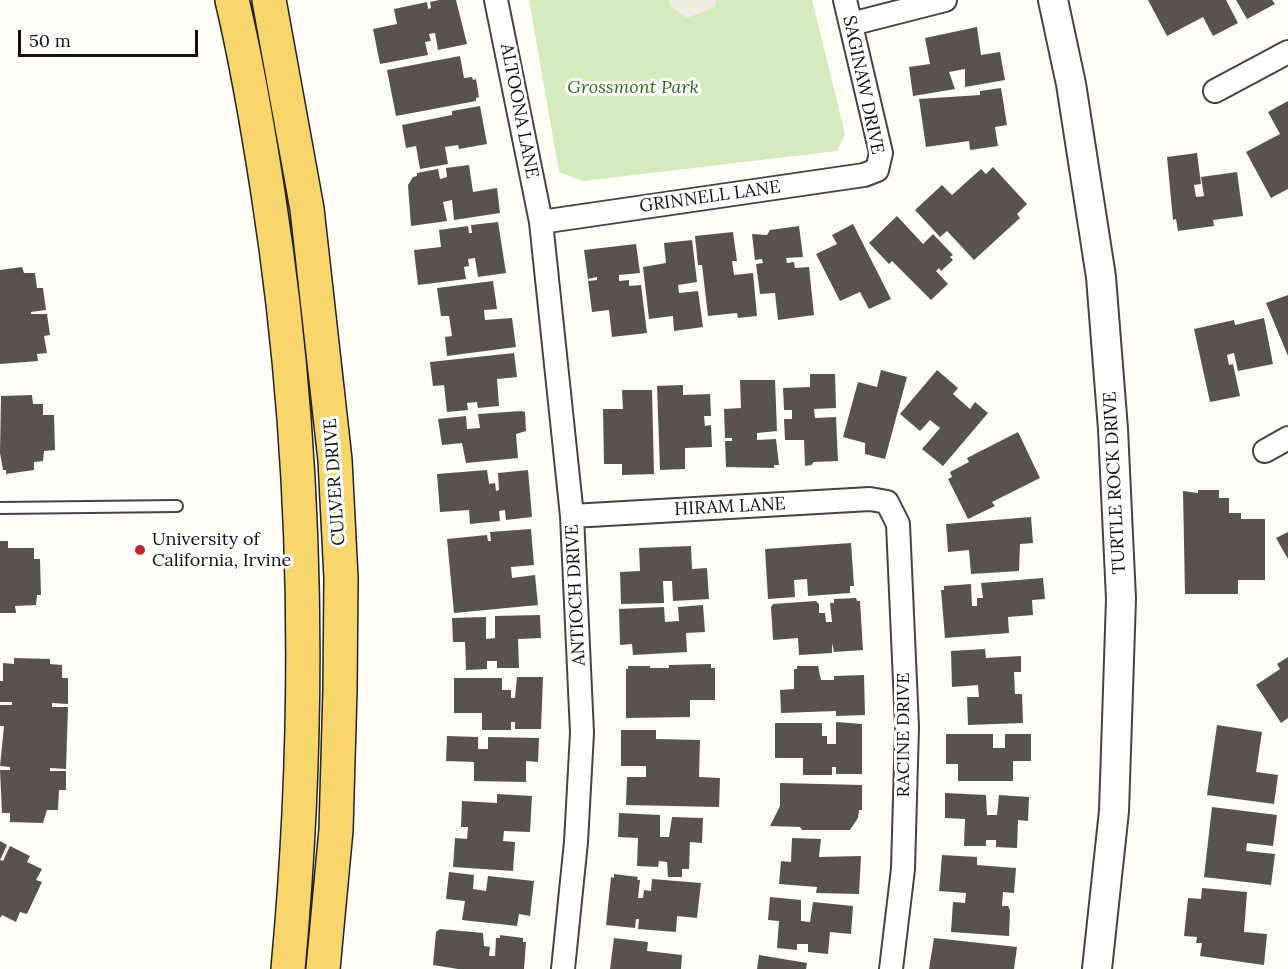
<!DOCTYPE html>
<html>
<head>
<meta charset="utf-8">
<style>
	body { margin:0 }
	#map { position:relative; width:1288px; height:969px; overflow:hidden; background:#fffdf5; font-family:Lora,serif }
	canvas { display:block }
	.scale { position:absolute; left:18px; top:30px; width:180px; height:27px; box-sizing:border-box; border:3px solid #111; border-top:0; padding-left:8px; font-size:18px; line-height:21px; white-space:nowrap; color:#111; -webkit-text-stroke:4px #fff; paint-order:stroke }
</style>
</head>
<body>
<div id="map">
<canvas width="1288" height="969"></canvas>
<div class="scale">50 m</div>
</div>
<script>
const ctx = document.querySelector('canvas').getContext('2d');
ctx.lineJoin = 'round';
function paint(path, color) { ctx.fillStyle = color; ctx.fill(path, 'evenodd'); }
function strokePath(path, color, width, dash) { ctx.strokeStyle = color; ctx.lineWidth = width; ctx.lineCap = dash ? 'butt' : 'round'; ctx.setLineDash(dash || []); ctx.stroke(path); }
function label(font, color, halo, rows, align = 'center') {
  ctx.font = font + ' Lora,serif'; ctx.lineWidth = 6; ctx.setLineDash([]); ctx.textBaseline = 'middle'; ctx.strokeStyle = halo; ctx.fillStyle = color; for (const [text, x, y, turn = 0] of rows) {
    ctx.save(); ctx.translate(x, y); ctx.rotate((+turn || 0) * Math.PI / 180); ctx.textAlign = isNaN(turn) ? turn : align; if (halo) ctx.strokeText(text, 0, 0); ctx.fillText(text, 0, 0); ctx.restore();
  }
}
const green = new Path2D(`
	M529,0H812L845,134L837,151L583,181L559,172Z`);
const plaza = new Path2D(`
	M669,0H716L715,7L687,18L670,6Z`);
const building = new Path2D(`
	M439,0H456L467,44L438,50L435,33L429,34L431,41L425,42L428,55L380,64L373,29L397,24L394,9L427,2L428,9L431,8L430,2Z
	M1148,0H1226L1238,23L1213,36L1203,17L1167,36Z
	M1236,0H1272L1275,4L1247,19Z
	M977,27L981,55L1000,52L1005,80L965,87V69L949,72L955,89L913,96L909,67L930,64L925,38Z
	M460,56L464,78L472,77L473,80L476,79L479,97L476,98V101L396,116L387,70Z
	M1001,88L1007,125L995,127L998,146L970,150L969,141L926,147L919,99L980,95V91Z
	M1288,101V189L1271,198L1246,152L1280,134L1268,112Z
	M480,106L487,144L459,149L458,145L445,147L448,164L420,169L416,146L406,148L402,125L452,115V111Z
	M1197,153L1201,184L1194,185L1196,197L1204,196L1201,177L1237,172L1243,216L1213,220L1214,226L1178,231L1176,219L1173,220L1167,157Z
	M469,165L473,192L497,188L500,213L454,220L452,200L443,202L447,221L411,226L408,185L413,177L417,176V173L438,169L440,179L447,177L446,168Z
	M993,167L1027,204L1017,214L1020,218L974,260L947,231L940,237L915,210L942,185L952,195L981,169L986,174Z
	M897,216L923,244L933,234L953,255L950,257L953,260L941,271L939,268L936,271L948,284L931,300L892,261L889,264L869,243Z
	M498,222L506,273L478,277L475,258L468,259L469,266L464,267L466,279L418,285L414,250L441,247L439,230L468,226L469,233H472L471,225Z
	M853,224L891,299L869,309L860,292L840,301L816,254L837,244L832,235Z
	M799,226L803,257L786,258L787,263L794,262L795,268L809,267L814,315L778,320L775,293L760,294L756,264L763,263L762,259L755,260L752,234L767,235L770,230Z
	M733,232L737,261H732L734,275L753,273L757,316L738,318L737,313L708,316L702,265H698L695,236Z
	M692,240L697,282L678,285L679,293L698,291L703,327L674,331L673,316L649,319L643,267L666,263L664,243Z
	M636,244L640,273L619,275V281L629,280V286L641,285L647,333L612,337L609,310L592,312L588,281L597,280V277L588,279L584,250Z
	M22,267L24,273H35L37,288H43L46,310L31,312V314H47L50,335L44,336L47,353L37,354L38,361L0,364V270Z
	M493,281L497,309L484,310L485,320L512,318L516,347L447,356L445,337L452,336L449,316H441L437,288Z
	M1288,295V356L1266,303Z
	M1264,318L1273,364L1238,371L1234,353L1227,355L1229,365L1233,364L1240,396L1210,402L1194,329L1234,320L1235,325Z
	M514,353L517,377L497,379L499,406L478,408L477,402L467,403L468,410L447,412L444,385L433,386L430,362Z
	M881,370L907,377L885,459L865,454V443L843,437L858,382L877,387Z
	M937,370L958,388L953,394L970,409L975,402L988,413L943,466L922,449L940,428L930,420L920,431L900,414Z
	M810,374H835L836,408L814,409L815,418L836,417L838,461L814,462L811,465L805,466L804,440H785L784,419H792V410H784L783,388L810,387Z
	M740,380H775L777,431L757,433V440L776,439L779,465H774V468L726,467L725,441H732V438H725L724,409L741,408Z
	M683,385V395L710,394L711,416H704L705,426L711,425L712,447L685,448V469L660,470L657,386Z
	M622,390H652L654,474L622,475V464H604L603,409H623Z
	M32,395L33,404H43V415H54L55,450L44,451L43,461L34,462V470L6,474V470H3L0,453L1,396Z
	M521,411L525,412L526,431L516,434L518,458L466,463L462,443L442,445L438,419L466,416L467,429L480,428L478,414Z
	M1018,432L1040,478L992,502L995,506L968,519L948,479L952,477L950,472L969,462L967,458Z
	M487,470L489,484L495,483L496,491L499,490L498,473L528,470L532,517L506,520L505,510L499,511L500,521L470,524L469,510L440,512L437,474Z
	M1198,490H1219V498H1229V513H1241V519H1265V580H1238V594H1185L1183,491L1198,493Z
	M1031,517L1033,543L1020,544L1019,571L971,574L969,550L948,552L946,524Z
	M531,529L534,565L511,567L512,578L535,575L538,605L454,613L447,539L487,535L488,541H491L490,532Z
	M1288,532V559L1276,538Z
	M0,541H8V548H34V559H40L41,595H37L36,605L15,606L16,613H0Z
	M851,543L854,586H850V593L808,596L807,579L794,580L795,597L768,599L765,549Z
	M691,546L692,569L707,568L709,599L673,601L672,581H663L664,603L621,604L620,572L640,571L639,548Z
	M1043,578L1045,599L1032,600L1033,615L1008,617L1009,633L945,638L941,590H944V586L971,584L972,606H977V598H983L981,583Z
	M856,598L857,601H860L863,650L834,652L832,643V653L799,655L798,638L773,640L771,607L773,604L816,601L819,604V613H825L826,622H832L830,603H834V599Z
	M703,605L705,632L686,633L687,652L633,655L632,644L620,645L619,609L664,607L665,622L679,621L678,607Z
	M540,615L541,638L518,639L519,668H497V661H487V669L466,670L465,642H453L452,618L486,617V639L495,638V616Z
	M985,649L986,658L1021,656V672H1014L1015,694H1022L1023,723L968,725L967,697H979L978,685L952,687L951,651Z
	M1288,657V718L1281,723L1256,685L1280,669L1277,664Z
	M14,658L50,659V664L62,665V678H68V704L52,703V707H68L66,769L50,768V771H66V790H59L58,810H47L43,823L10,822V813H2L0,770H10V767L0,766L4,726H0V705H12V702H0V681H3V663L14,664Z
	M711,664V668H715V700H690V717L626,718V669H628V666H650V668H669V665Z
	M797,666H818L821,680H834V676L864,675L865,715L836,716V711L781,713L780,690L794,689V669H797Z
	M517,677H543L541,729H515V722H511V730H482V713H454V678H502V690H511V698H515Z
	M836,722L862,724V774H836V767H832V775H803V758H775V723H822V736H827V744H836Z
	M1217,725L1262,732L1256,772L1278,775L1274,804L1207,795Z
	M621,730H656V739L700,740L699,777L720,778L719,807L626,805L627,777H646V766H621Z
	M946,734H993V748H1005V734H1031V761H1013V781H958V764H946Z
	M447,736L478,737V749H488V737L539,738L538,762L526,761V782L474,781V762L446,761Z
	M780,783L862,785V810H859L858,818L850,830H802L800,827L770,826L780,806Z
	M945,793L986,795L987,815H997L999,795L1029,797L1028,821L1018,820L1017,848L996,847V840H986V846H964L965,819L945,818Z
	M497,794L532,796L530,832L504,831L503,841L515,842L513,871L453,867L455,838L467,839L468,827H461L462,801L497,803Z
	M1212,807L1277,815L1273,846L1247,843L1246,851L1275,854L1271,885L1204,877Z
	M619,813L660,815V837H669L672,817L703,818L702,843L690,842L689,869H682V877H668L667,862L659,861L658,867L637,866L638,838L618,837Z
	M792,838L821,839L819,857L861,856L859,894L816,893L817,887L779,884L781,861L791,862Z
	M0,841L7,845L0,860L3,861L10,846L30,856L27,862L42,869L36,880L42,882L27,914L20,912L16,922L2,915L0,918Z
	M942,855L977,857V865L1016,868L1014,893L1003,892L1002,906H1008L1010,910L1009,936L951,932L953,902L965,903L966,893L939,891Z
	M449,872L474,875L473,889L486,891L488,876L534,881L530,916L519,914L517,926L462,920L465,901L446,899Z
	M614,874L638,877L637,880H640L638,898H643L644,890L651,891L652,879L701,883L697,918L677,916L676,932L638,929L639,919H636L635,928L606,925L611,877L614,878Z
	M1202,888L1247,892L1244,932L1267,934L1264,965L1200,956L1202,943H1196L1197,937L1184,936L1188,898L1201,899Z
	M770,897L801,900V921L810,922L813,902L853,906L851,934L830,932L828,954L808,952V944H797V950L777,948L779,921L768,920Z
	M440,929L483,933L484,946L490,947L489,956H495L496,938H500V935L523,938V942H526L524,969H458L433,965L436,932Z
	M614,938L648,942L647,951L682,955L681,969H610Z
	M934,938L1017,947L1014,969H929Z
	M759,955L807,963L806,969H757Z`);
const service = new Path2D(`
	M0,508L177,506`);
const minor = new Path2D(`
	M496,0L541,222L572,516L582,733L576,842L563,969
	M851,24L945,0
	M1215,91L1288,52
	M541,222L864,175L877,170L881,153L845,0
	M1265,451L1288,438
	M572,516L870,499L887,502L898,524L907,727L903,869L891,969`);
const tertiary = new Path2D(`
	M1053,0L1071,84L1101,277L1113,429L1121,599L1114,811L1097,969`);
const primary = new Path2D(`
	M232,0C247,63 258,128 268,193C308,450 312,710 288,969
	M269,0L307,209L335,460L341,578L340,690L336,830L323,969`);
const markers = [
	[140,550,6,"#c4262e"]
];
const streetNames = [
	["SAGINAW DRIVE",863,85,78],
	["ALTOONA LANE",519,111,79],
	["GRINNELL LANE",710,197,-8],
	["CULVER DRIVE",335,482,-94],
	["TURTLE ROCK DRIVE",1115,483,-93],
	["HIRAM LANE",730,507,-3],
	["ANTIOCH DRIVE",576,595,-93],
	["RACINE DRIVE",904,735,-90]
];
const parkNames = [
	["Grossmont Park",633,88]
];
const poiNames = [
	["University of",152,540],
	["California, Irvine",152,561]
];
paint(green, '#d5ebbd');
paint(plaza, '#f1ede2');
paint(building, '#5a524d');
strokePath(service, '#444', 14);
strokePath(minor, '#444', 26);
strokePath(tertiary, '#444', 32);
strokePath(primary, '#222', 36);
strokePath(service, '#fff', 10);
strokePath(minor, '#fff', 22);
strokePath(tertiary, '#fff', 28);
strokePath(primary, '#f9d66b', 33);
for (const [x, y, r, color] of markers) { const dot = new Path2D(); dot.arc(x, y, r, 0, 2 * Math.PI); ctx.fillStyle = color; ctx.fill(dot); strokePath(dot, '#fff', 2); }
label('18px', '#111', '#fff', streetNames);
label('italic 18px', '#2f6b1f', '#fff', parkNames);
label('18px', '#111', '#fff', poiNames, 'left');
</script>
</body>
</html>
